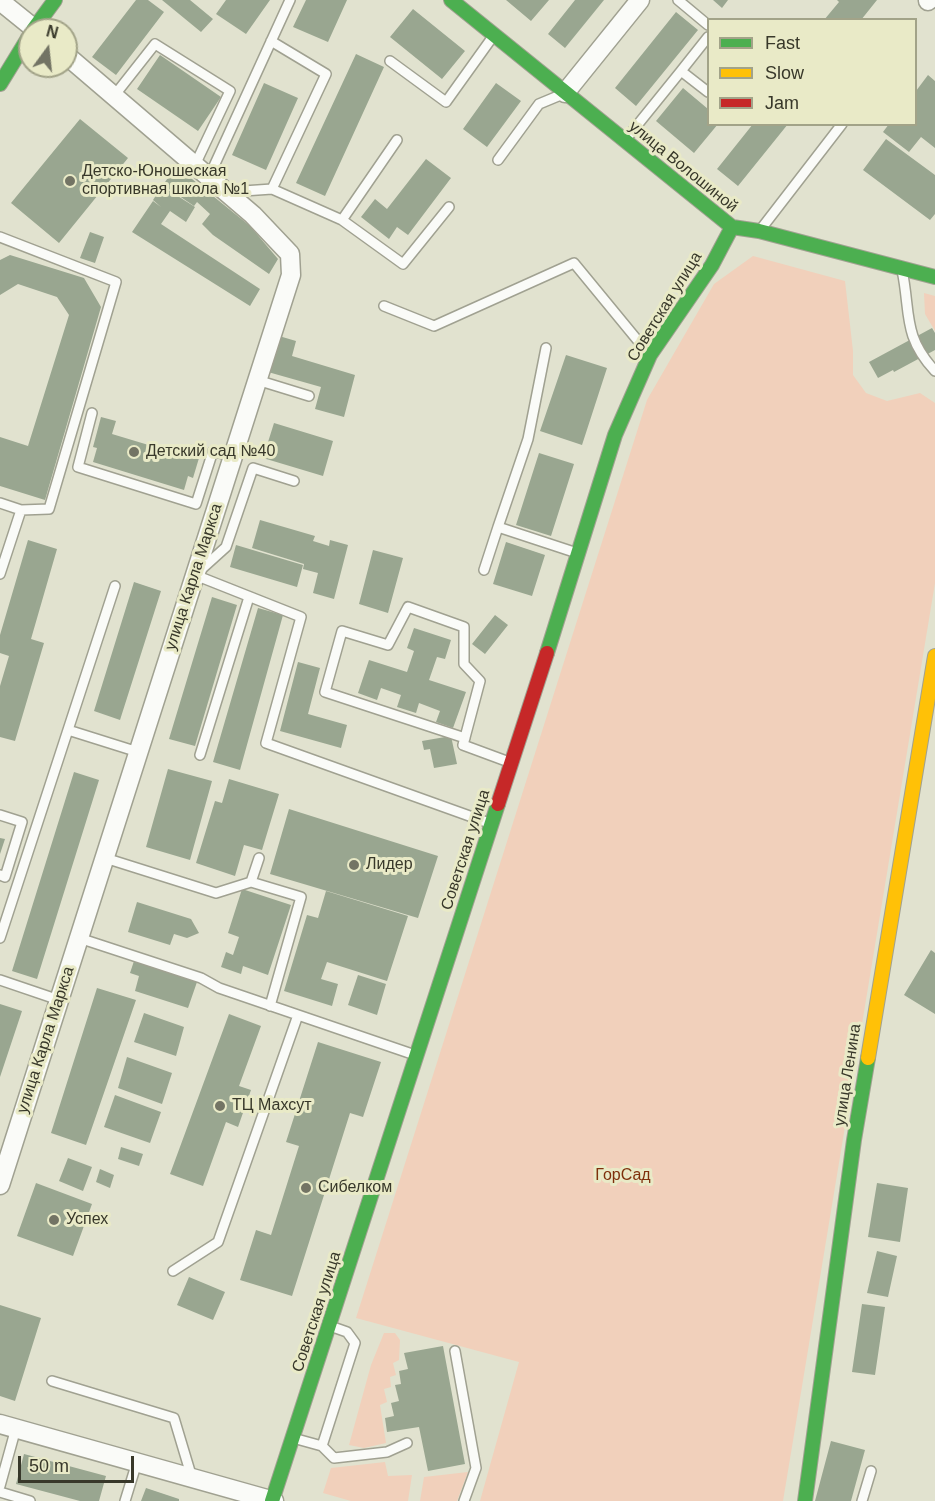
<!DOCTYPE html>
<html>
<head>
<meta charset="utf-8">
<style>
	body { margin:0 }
	#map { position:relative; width:935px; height:1501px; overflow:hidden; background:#e1e2cf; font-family:Arial,sans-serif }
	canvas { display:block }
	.legend { position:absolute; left:707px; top:18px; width:210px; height:108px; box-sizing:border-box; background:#e9eac7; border:2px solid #a2a388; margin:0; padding:8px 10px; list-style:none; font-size:18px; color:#38382a }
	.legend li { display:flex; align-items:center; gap:12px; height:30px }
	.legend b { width:30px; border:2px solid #a2a388 }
	.north { position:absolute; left:18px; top:18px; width:60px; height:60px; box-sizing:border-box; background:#e9eac7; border:2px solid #a2a388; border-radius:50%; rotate:15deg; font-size:16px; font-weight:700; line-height:24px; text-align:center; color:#38382a }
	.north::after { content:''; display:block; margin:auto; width:21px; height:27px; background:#737464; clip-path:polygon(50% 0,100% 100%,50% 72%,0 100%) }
	.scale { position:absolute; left:18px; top:1456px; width:116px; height:27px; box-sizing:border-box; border:3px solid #38382a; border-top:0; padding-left:8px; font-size:18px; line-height:21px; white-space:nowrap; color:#38382a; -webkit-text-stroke:4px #e9eac7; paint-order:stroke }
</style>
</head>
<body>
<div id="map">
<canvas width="935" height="1501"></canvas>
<ul class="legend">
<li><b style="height:8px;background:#4caf50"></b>Fast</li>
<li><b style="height:8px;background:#ffc107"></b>Slow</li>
<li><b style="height:8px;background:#c62828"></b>Jam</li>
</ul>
<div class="north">N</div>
<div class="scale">50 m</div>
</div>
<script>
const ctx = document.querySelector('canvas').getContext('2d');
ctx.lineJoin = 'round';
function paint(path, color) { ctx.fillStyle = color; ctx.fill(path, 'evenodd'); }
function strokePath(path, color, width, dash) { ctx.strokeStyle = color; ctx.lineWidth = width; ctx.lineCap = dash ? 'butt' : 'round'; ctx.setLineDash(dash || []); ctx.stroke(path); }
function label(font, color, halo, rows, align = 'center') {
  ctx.font = font + ' Arial,sans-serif'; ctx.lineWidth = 6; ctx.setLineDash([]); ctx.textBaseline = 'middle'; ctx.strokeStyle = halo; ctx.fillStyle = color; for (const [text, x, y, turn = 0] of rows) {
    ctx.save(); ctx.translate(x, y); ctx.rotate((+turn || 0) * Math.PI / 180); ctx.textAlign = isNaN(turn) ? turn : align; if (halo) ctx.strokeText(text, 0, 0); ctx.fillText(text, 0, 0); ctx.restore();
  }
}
const green = new Path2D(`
	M753,256L845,281L853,351V375L866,393L887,401L920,393L935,403V583L783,1501H480L519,1362L356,1318L647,400L714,284Z
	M924,293L935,296V331L925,314Z
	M384,1333H395L400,1340L399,1360L393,1363L396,1375L390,1377L391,1387L384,1389L387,1402L380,1405L386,1443L364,1448L349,1445L371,1365Z
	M385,1462L388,1476L412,1475L408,1501H351L323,1493L331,1468Z
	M468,1472L457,1501H420L424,1477Z`);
const building = new Path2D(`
	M136,0H148L164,12L116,75L92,57Z
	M162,0H190L213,19L201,32Z
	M226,0H270L246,34L216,14Z
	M306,0H347L328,42L293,27Z
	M506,0H549L531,21Z
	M575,0H604L565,48L548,34Z
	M713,0H728L722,8Z
	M837,0H877L861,20H824L839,2Z
	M413,9L465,51L442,79L390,37Z
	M676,12L698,30L636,106L615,88Z
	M356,54L384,67L325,196L296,183Z
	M160,55L221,97L198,131L137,89Z
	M928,75L935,81V148L921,137L909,152L883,132L889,124H916V91Z
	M264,83L298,98L266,170L232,155Z
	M496,83L521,101L487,147L463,129Z
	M683,88L708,109V124H718L694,153L656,121Z
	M80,119L128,158L59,243L11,203Z
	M753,124H788L738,186L717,169Z
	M886,139L935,175V214L930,220L863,170Z
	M426,159L451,178L408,235L397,227L389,239L361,217L375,199L387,209Z
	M176,166L250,226L278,259L269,274L213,235L202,224L210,214L197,202L194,206L163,185Z
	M162,186L195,207L186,222L170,211L161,224L260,289L250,306L132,232L153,201L161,207L153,200Z
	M90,232L104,237L95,263L80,258Z
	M10,255L84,278L101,307L45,500L0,486V437L28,446L69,315L57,297L18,284L0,295V260Z
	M932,328L935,333V350L894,372L893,370L878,378L869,362Z
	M279,336L296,341L292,356L355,375L344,417L315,409L321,387L268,372Z
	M566,355L607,368L582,445L540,431Z
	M101,417L116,421L112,434L185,456L189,444L202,448L193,478L188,476L184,490L93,462L97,448L93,447Z
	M274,423L333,441L323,476L263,458Z
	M539,453L574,464L551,536L516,525Z
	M260,520L315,536L313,541L329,546L330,540L348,545L334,599L313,593L318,573L303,569L304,564L252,548Z
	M28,540L57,549L31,639L44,643L15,741L0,737V686L9,656L0,653V635Z
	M506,542L545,555L532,596L493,584Z
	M236,545L303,565L297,587L230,567Z
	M373,550L403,558L388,613L359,604Z
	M134,582L161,591L120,720L94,711Z
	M212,597L237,605L195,746L169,739Z
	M258,608L283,615L240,770L213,762Z
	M495,615L508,625L485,654L472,644Z
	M414,628L451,640L445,659L437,657L429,680L466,692L453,728L436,722L440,711L419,703L416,713L397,707L401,695L381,688L377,700L358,693L369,660L407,672L414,651L407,648Z
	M298,662L320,668L308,714L347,725L341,748L280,731Z
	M451,736L457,764L434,768L430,749L424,750L422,741Z
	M168,769L212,781L190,860L146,847Z
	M74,772L99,780L37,979L12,971Z
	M229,779L279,794L262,850L244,845L235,876L196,863L215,801L222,803Z
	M289,809L438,856L418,918L270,874Z
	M0,838L5,839L0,854Z
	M242,889L291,905L268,975L243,966L241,974L221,967L226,952L233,955L239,937L228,933Z
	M326,891L408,916L387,981L327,962L321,979L338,984L332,1006L284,991L307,915L318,918Z
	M137,902L191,919L199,933L187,938L174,934L170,945L128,932Z
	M931,950L935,953V1014L904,995Z
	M134,961L197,982L188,1008L135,991L139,976L130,973Z
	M358,975L386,984L377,1015L348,1005Z
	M97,988L136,1000L86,1145L51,1133Z
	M0,1004L22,1011L0,1077Z
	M144,1013L184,1027L176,1056L134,1042Z
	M229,1014L261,1026L239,1086L251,1090L238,1127L226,1122L203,1186L170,1174Z
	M318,1042L381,1062L363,1117L350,1113L292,1296L240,1280L256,1230L271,1235L299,1146L286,1142Z
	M127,1057L172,1073L162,1104L118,1088Z
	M115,1095L161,1112L150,1143L104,1127Z
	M121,1147L143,1154L139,1166L118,1159Z
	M68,1158L92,1167L83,1191L59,1181Z
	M100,1169L114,1175L110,1188L96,1182Z
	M36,1183L92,1204L73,1256L17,1236Z
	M877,1183L908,1188L900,1242L868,1237Z
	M877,1251L897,1256L888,1297L867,1293Z
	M189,1277L225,1292L213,1320L177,1305Z
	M862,1304L885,1307L875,1375L852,1372Z
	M0,1305L41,1318L15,1401L0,1396Z
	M443,1346L465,1464L428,1471L419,1427L387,1432L385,1418L394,1416L391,1403L399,1401L395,1385L401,1384L399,1371L408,1369L404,1353Z
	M831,1441L865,1450L851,1501H815Z
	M24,1454L106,1476L99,1501H80L16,1484Z
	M146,1488L179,1499V1501H141Z`);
const lane = new Path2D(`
	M678,0L708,25
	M708,37L681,71L708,92
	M390,61L446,102L494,35
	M114,96L155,44L230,91L195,165
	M626,139L681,71
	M498,160L539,104L563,94
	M209,177L290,0
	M272,189L342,220L397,140
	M229,192L272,189L326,74L271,41
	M342,220L403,264L449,207
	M761,229L842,124
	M0,237L116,282L49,509L21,510L0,574
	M902,270C911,313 902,335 935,371
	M384,306L434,326L574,263L648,353
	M546,348L528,439L498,527L577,553
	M257,380L309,396
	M92,413L78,467L196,504L213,451L233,457
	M294,481L253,468L226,547L195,575L301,617L266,743L489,823
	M0,503L21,510
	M484,570L498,527
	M68,730L138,752
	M465,738L325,692L342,631L388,645L408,607L464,627V664L480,681L463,745L509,762
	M200,755L249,597
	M0,815L22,822L5,877L0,875
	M105,858L216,893L251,882L301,897L270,1006
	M251,882L259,858
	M0,938L115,586
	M79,938L201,978L219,988L415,1055
	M0,980L59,1000
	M173,1271L218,1242L298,1015
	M455,1351L476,1468L464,1501
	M52,1381L174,1418L192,1478
	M293,1438L322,1446L355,1343L347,1332L330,1326
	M322,1446L334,1458L387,1452L407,1443
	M0,1486L16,1428
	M0,1492L30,1501
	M125,1501L137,1462
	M862,1501L871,1471`);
const street = new Path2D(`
	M0,1L36,30
	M928,1L929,0
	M565,93L640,0
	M0,1185L291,275L290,254L253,215L66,55
	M0,1424L274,1501`);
const fast = new Path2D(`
	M451,0L732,227L759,231L935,277
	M33,30L55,0
	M0,84L30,35
	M547,653L615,435L650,355L712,265L732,227
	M272,1501L498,804
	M805,1501L854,1140L868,1058`);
const slow = new Path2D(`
	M868,1058L935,656`);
const jam = new Path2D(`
	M498,804L547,653`);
const markers = [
	[70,181,6,"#737464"],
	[134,452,6,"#737464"],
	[354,865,6,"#737464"],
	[220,1106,6,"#737464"],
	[306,1188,6,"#737464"],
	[54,1220,6,"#737464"]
];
const streetNames = [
	["улица Волошиной",683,167,39],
	["Советская улица",665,307,-58],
	["улица Карла Маркса",194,577,-72],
	["Советская улица",466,850,-72],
	["улица Карла Маркса",46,1040,-72],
	["улица Ленина",848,1075,-81],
	["Советская улица",317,1312,-72]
];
const poiNames = [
	["Детско-Юношеская",82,172],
	["спортивная школа №1",82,190],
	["Детский сад №40",146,452],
	["Лидер",366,865],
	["ТЦ Махсут",232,1106],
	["Сибелком",318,1188],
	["Успех",66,1220]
];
const parkNames = [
	["ГорСад",623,1176]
];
paint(green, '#f1d0bb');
paint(building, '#99a690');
strokePath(lane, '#a0a191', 12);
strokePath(street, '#a0a191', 21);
strokePath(fast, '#a0a191', 16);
strokePath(slow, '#a0a191', 16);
strokePath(jam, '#a0a191', 16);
strokePath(lane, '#fafbf8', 9);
strokePath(street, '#fafbf8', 18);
strokePath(fast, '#4caf50', 14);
strokePath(slow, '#ffc107', 14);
strokePath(jam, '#c62828', 14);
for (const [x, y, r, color] of markers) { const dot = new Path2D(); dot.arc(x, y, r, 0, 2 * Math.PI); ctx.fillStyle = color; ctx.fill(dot); strokePath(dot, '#e9eac7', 2); }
label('16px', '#38382a', '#e9eac7', streetNames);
label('16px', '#38382a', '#e9eac7', poiNames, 'left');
label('16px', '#7e300b', '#e9eac7', parkNames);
</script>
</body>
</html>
